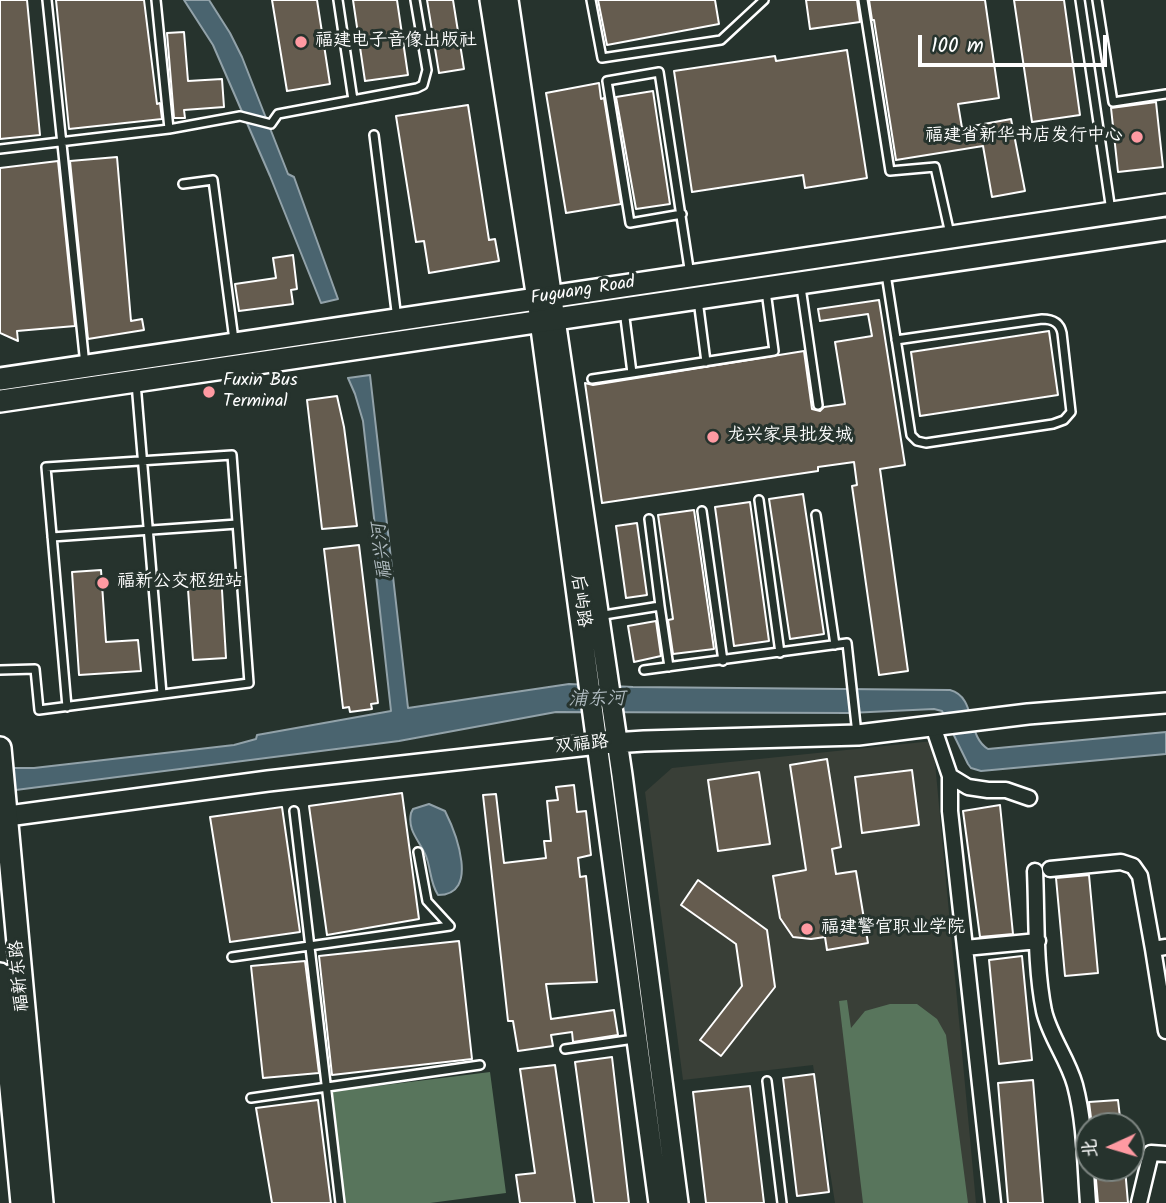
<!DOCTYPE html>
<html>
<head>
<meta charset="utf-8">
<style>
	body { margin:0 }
	#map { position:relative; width:1166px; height:1203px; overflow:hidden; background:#26332d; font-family:Kalam,"LXGW WenKai TC",sans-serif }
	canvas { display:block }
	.north { position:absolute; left:1075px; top:1112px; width:70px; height:70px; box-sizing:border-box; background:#26332d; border:2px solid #7d8581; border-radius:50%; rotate:266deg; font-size:19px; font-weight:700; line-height:28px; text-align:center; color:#fff }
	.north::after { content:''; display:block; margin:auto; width:24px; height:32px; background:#ff9aa2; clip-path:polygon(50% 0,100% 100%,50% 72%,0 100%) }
	.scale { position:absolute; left:918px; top:35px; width:189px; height:32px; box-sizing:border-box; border:4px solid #fff; border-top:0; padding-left:9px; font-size:21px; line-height:24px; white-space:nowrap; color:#fff; -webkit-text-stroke:5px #26332d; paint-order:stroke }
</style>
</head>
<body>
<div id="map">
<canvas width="1166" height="1203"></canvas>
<div class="north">北</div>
<div class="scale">100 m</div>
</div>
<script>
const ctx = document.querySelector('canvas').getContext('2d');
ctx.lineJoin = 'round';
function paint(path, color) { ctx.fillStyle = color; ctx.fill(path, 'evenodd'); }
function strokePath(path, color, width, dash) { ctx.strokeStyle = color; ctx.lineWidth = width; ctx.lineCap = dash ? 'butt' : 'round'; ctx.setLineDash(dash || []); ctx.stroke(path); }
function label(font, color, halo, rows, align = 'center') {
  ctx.font = font + ' Kalam,"LXGW WenKai TC",sans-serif'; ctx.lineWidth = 6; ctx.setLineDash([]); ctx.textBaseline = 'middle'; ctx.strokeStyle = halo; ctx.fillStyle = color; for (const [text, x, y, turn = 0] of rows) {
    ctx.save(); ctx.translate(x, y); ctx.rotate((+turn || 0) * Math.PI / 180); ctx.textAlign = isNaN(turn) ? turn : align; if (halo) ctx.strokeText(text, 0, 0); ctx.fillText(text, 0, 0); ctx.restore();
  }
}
const built = new Path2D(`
	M933,741L976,1203H835L813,1065L683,1080L645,792L672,768Z`);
const green = new Path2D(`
	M847,1000L851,1028L865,1011L890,1004H917L937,1019L946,1035L968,1203H863L839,1001Z
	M490,1072L506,1193L430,1203H342L329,1092Z`);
const water = new Path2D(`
	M184,0H209L230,33L242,57L288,174L294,177L338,299L321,303L270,176L213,45Z
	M370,375L408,708L569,684L633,687L950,690C977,697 966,736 988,749L1166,732V754L981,771L971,768L968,764L942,711L934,709L849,713L556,712L399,741L0,792V768H34L234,745L256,739L257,735L391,711L374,557L378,553L363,421L355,394L348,378Z
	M429,804L445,811C456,833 480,895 438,895C430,883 431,869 426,856C420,841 407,831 411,813L413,809Z`);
const building = new Path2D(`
	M0,0H27L40,135L0,139Z
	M56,0H144L157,104L160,103L162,119L69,129Z
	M272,0H317L330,84L287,91Z
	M353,0H397L408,75L365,81Z
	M427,0H453L464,69L439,73Z
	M598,0H715L719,24L607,45Z
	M806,0H857L860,22L810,29Z
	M869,0H985L999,98L958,104L962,128L1011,119L1025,191L992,197L983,146L896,160L874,20H872Z
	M1014,0H1064L1080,115L1032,122Z
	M184,32L188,81L222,79L224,107L184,110L185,118H174L167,33Z
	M847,50L867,178L805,188L803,175L692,192L674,71L775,56L776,61Z
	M599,83L601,99L604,98L621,204L566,213L546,93Z
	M653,91L670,204L636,209L616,97Z
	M1156,102L1163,167L1118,172L1111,108Z
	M468,105L489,240L495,239L499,261L429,273L424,241L416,242L396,116Z
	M117,157L131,321L142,319L144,330L88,339L70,161Z
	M58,161L75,326L17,331L18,341L0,333V168Z
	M293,255L297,289L291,290L293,304L239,311L235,284L276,278L273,258Z
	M879,300L905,465L880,469L908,671L879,675L852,486L857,485L854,462L818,467V471L602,503L585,383L593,385L804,351L812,409L820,411L824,407L845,404L835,342L872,336L868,314L820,321L818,309Z
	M1049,331L1058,395L920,416L911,352Z
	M337,396L344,427L357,526L322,529L307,400Z
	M803,494L824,634L790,639L769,499Z
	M750,502L769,641L734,646L715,507Z
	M694,510L714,649L673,654L668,620L673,619L658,515Z
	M637,523L647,595L626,598L616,526Z
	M359,545L378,703L371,704L372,709L350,712L349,707L343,708L324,549Z
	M101,570L106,642L138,640L141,671L79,675L72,572Z
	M221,573L226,658L193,660L187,575Z
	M656,621L661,656L634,662L628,626Z
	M827,759L841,847L832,849L836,874L856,871L868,943L827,950L825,937L811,939L793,937L780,918L773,876L806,870L790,765Z
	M912,770L919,825L862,833L855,777Z
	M759,772L770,844L718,851L708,780Z
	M574,785L577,812L586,811L591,855L578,858L580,877L586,876L597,982L546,984L551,1019L614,1010L618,1035L573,1042L572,1032L551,1035L553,1046L518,1051L513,1021H508L483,795L496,794L504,863L546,858L544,841H551L547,801L558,800L556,787Z
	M402,793L419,919L327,935L309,806Z
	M1000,805L1013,934L980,937L963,811Z
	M282,807L300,932L230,942L210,817Z
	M1089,875L1098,973L1065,976L1056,878Z
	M698,880L767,930L775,987L721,1056L700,1040L742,986L736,944L681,905Z
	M459,941L472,1059L332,1075L319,956Z
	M1022,956L1032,1060L999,1064L989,960Z
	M305,961L319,1073L263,1078L251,966Z
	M612,1057L629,1203H594L575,1062Z
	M555,1065L575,1203H520L516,1175L535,1173L520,1069Z
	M814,1074L829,1192L797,1196L783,1078Z
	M1033,1080L1043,1203H1008L998,1083Z
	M750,1086L764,1203H706L693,1092Z
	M318,1100L331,1203H272L256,1108Z
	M1118,1100L1121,1126H1092L1089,1102Z
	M1095,1168H1125L1128,1203H1098Z`);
const lane = new Path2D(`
	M47,0L85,365
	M156,0L169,129
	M338,0L353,100
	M591,0L602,58L721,40L764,0
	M863,0L890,171L935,167L950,234
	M1080,0L1111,211
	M1097,0L1113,102L1166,94
	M374,135L397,319
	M0,149L169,129L240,116L271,124L278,114L417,88L423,85L427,70L415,0
	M183,184L213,180L234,340
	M682,214L630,223L607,81L659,72L690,275
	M886,274L911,435L917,441L926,443L1053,424L1064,420L1071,412L1062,333C1060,323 1053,319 1042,319L896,340
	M801,287L818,405
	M698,300L706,362
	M624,310L632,373L774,351L766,291
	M592,379L632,373
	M136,383L162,694
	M759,500L780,653
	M702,511L723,661
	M816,515L835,645
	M649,519L660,606
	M52,537L237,524
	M598,616L660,606L669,667
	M0,670L35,669L39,710L249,683L232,455L46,467L67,707
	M644,670L847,643L857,734
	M294,811L340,1203
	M232,957L450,926L427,901L418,852
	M565,1049L634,1039
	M767,1081L782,1203
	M251,1098L480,1065`);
const street = new Path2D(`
	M933,726L950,776L968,787L988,790H1006L1029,798
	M950,776V811L993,1203
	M1050,869L1121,862L1133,866L1140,876L1153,949L1166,947
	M1035,871C1037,917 1035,966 1044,1011C1050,1037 1068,1059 1075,1085C1085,1123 1085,1164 1088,1203
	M965,948L1038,941
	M1153,949L1166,1031
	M1139,1203L1151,1153L1166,1154`);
const secondary = new Path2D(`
	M490,0L537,299L659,1203
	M508,0L622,775L678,1203
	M0,817L268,781L598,744L644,741L858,735L1028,714L1166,703`);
const primary = new Path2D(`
	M0,379L1166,205
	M0,401L1166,229
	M0,748L42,1203
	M0,974L22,1203`);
const markers = [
	[301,42,7,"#ff9aa2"],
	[1137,137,7,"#ff9aa2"],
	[209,392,7,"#ff9aa2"],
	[713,437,7,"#ff9aa2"],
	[103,583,7,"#ff9aa2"],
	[807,929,7,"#ff9aa2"]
];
const poiNames = [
	["福建电子音像出版社",315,42],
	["福建省新华书店发行中心",1123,137,"right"],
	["Fuxin Bus",223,382],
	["Terminal",223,403],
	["龙兴家具批发城",727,437],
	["福新公交枢纽站",117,583],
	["福建警官职业学院",821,929]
];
const streetNames = [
	["Fuguang Road",583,292,-9],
	["后屿路",579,601,82],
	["双福路",582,746,-6],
	["福新东路",21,976,-95]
];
const waterNames = [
	["福兴河",384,551,-97],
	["浦东河",597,701,-1]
];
paint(built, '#393f37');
paint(green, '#58755c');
paint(water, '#4a646f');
strokePath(water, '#92a2a9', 2);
paint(building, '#655c4f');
strokePath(building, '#fff', 2);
strokePath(lane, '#fff', 12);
strokePath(street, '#fff', 19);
strokePath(secondary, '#fff', 24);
strokePath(primary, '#fff', 26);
strokePath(lane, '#26332d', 7);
strokePath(street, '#26332d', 14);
strokePath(secondary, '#26332d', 19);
strokePath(primary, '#26332d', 21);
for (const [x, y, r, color] of markers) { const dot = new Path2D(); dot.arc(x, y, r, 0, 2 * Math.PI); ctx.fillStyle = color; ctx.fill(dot); strokePath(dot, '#26332d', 2.5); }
label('18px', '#fff', '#26332d', poiNames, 'left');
label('18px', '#fff', '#26332d', streetNames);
label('italic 19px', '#aeb9be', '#26332d', waterNames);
</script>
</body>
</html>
